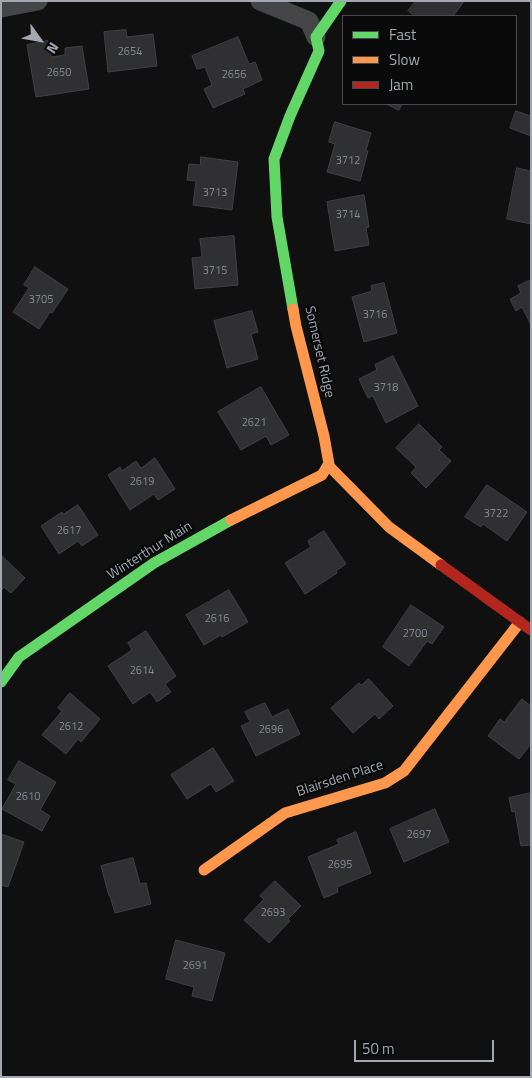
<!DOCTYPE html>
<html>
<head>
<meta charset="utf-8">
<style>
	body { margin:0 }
	#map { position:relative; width:532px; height:1078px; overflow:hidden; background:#101010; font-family:"Titillium Web",sans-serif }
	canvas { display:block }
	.frame { position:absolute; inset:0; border:2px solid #a1a8b1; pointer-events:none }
	.legend { position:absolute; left:342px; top:15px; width:175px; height:90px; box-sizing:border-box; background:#0a0a0b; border:1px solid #46494d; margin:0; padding:6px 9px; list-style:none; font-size:15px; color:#a1a8b1 }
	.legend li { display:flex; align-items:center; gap:10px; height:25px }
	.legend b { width:25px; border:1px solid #46494d }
	.north { position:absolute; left:15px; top:15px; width:50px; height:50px; -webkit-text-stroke:4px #0a0a0b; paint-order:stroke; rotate:122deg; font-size:14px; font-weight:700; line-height:20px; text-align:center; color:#a1a8b1 }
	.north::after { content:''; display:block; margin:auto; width:18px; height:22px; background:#a1a8b1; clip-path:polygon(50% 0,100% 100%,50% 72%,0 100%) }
	.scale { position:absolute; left:354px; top:1040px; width:140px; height:22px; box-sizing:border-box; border:2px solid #a1a8b1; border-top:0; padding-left:6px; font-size:15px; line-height:18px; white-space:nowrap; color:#a1a8b1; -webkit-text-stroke:4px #0a0a0b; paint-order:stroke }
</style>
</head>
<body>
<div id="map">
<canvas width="532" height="1078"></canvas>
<div class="frame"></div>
<ul class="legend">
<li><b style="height:6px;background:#63d668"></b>Fast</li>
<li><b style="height:6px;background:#ff974d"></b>Slow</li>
<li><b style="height:6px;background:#b3261e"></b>Jam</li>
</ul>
<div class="north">N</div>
<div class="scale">50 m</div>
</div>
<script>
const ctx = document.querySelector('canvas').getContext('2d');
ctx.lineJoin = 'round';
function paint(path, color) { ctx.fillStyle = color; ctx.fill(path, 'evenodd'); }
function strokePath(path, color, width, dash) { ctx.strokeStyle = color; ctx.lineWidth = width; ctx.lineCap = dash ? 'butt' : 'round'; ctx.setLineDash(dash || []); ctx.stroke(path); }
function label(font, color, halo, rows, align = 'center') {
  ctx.font = font + ' "Titillium Web",sans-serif'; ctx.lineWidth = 4.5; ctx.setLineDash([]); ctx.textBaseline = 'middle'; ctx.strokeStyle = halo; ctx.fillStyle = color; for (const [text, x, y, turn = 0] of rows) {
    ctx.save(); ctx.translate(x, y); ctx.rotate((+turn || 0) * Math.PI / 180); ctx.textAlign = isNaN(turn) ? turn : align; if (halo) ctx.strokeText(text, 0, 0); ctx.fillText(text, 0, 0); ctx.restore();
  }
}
const building = new Path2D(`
	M416,1H464L454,15L456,16H415L408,11Z
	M126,30L127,37L153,34L157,66L108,72L104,32Z
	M238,37L249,64L255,62L262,80L243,89L245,94L213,108L204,89L212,85L205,67L197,69L192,56Z
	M48,41L51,57L65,55V48L82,46L89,89L36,97L27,45Z
	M387,104H402L399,110Z
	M516,111L531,116V136L510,128Z
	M335,122L371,133L366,150L368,151L360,181L327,172L335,144L329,142Z
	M201,157L238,162L232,210L193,205L196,181L187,180L189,164L200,165Z
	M517,168L531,171V224L507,219Z
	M364,195L369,227L366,228L369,245L335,251L327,202Z
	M234,236L238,285L195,289L192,258L202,257L200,239Z
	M35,267L68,289L52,313L50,312L39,329L13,312L29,288L24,285Z
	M531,280V325L522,307L516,311L510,299L521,293L518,286Z
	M384,283L397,333L364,342L352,297L372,291L371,286Z
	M252,311L258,332L251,334L258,359L227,368L214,321Z
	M393,356L418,406L386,423L373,396L368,398L359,379L377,370L375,365Z
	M261,387L289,435L271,445L266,436L241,450L218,412Z
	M419,424L442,447L439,450L451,461L426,488L411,473L416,467L396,448Z
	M155,458L175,489L158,500L154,494L130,510L108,475L120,467L122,471L136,461L141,468Z
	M487,485L527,512L507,541L483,524L481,527L465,517Z
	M78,505L98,535L82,546L78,541L59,554L41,526L62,512L63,514Z
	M324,531L346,564L336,571L337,573L305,594L285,563L311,547L308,541Z
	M1,555L25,578L11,593L4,587L1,591Z
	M229,590L248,622L222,637L221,635L204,645L186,615Z
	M411,605L444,627L432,644L427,641L409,666L383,647Z
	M146,631L176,676L165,684L171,692L157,702L150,692L133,704L108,666L132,650L128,643Z
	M369,679L393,706L379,719L375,714L353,733L331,708L359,683L361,685Z
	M70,693L100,719L81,742L78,739L66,754L42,735L62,711L58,708Z
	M522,699L531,706V744L519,759L488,736L500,719L504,722Z
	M265,703L272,717L288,709L300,734L256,756L241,726L250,722L245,712Z
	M213,748L234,781L216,792L211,784L187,799L171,775Z
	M19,761L56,782L40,810L50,816L42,831L2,809L16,784L8,780Z
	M531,793V845L521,846L515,811L512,812L509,798Z
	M435,809L449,842L404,862L390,829Z
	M356,832L371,873L337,887L338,892L324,898L308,857L339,844L337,840Z
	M1,834L24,842L8,887L1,885Z
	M133,858L140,884L146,883L151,904L115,913L110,896H109L101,866Z
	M275,881L301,906L288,919L290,921L269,943L244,920L264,899L260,896Z
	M176,940L225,953L212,1001L192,996L194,987L166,979Z`);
const street = new Path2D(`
	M260,1L309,21L316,37
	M1,8L38,1`);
const fast = new Path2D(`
	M293,309L277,217L274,159L290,116L319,51L316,37L341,1
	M1,682L19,657L154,563L231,520`);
const slow = new Path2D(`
	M293,309L296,326L324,436L329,464L328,465L389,527L441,565
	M231,520L322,475L328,465
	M204,870L285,813L385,783L404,771L520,622`);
const jam = new Path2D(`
	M441,565L531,630`);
const numberNames = [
	["2654",130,52],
	["2650",59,73],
	["2656",234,75],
	["3712",348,161],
	["3713",215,193],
	["3714",348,215],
	["3715",215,271],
	["3705",41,300],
	["3716",375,315],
	["3718",386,388],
	["2621",254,423],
	["2619",142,482],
	["3722",496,514],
	["2617",69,531],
	["2616",217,619],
	["2700",415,634],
	["2614",142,671],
	["2612",71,727],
	["2696",271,730],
	["2610",28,797],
	["2697",419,835],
	["2695",340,865],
	["2693",273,913],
	["2691",195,966]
];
const streetNames = [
	["Somerset Ridge",319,352,77],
	["Winterthur Main",150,551,-32],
	["Blairsden Place",340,779,-18]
];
paint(building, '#303033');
strokePath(building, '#3f4144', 1);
strokePath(street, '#444648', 19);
strokePath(fast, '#63d668', 11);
strokePath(slow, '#ff974d', 11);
strokePath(jam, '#b3261e', 11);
label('11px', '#858a92', null, numberNames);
label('14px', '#a1a8b1', '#0a0a0b', streetNames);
</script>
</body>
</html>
